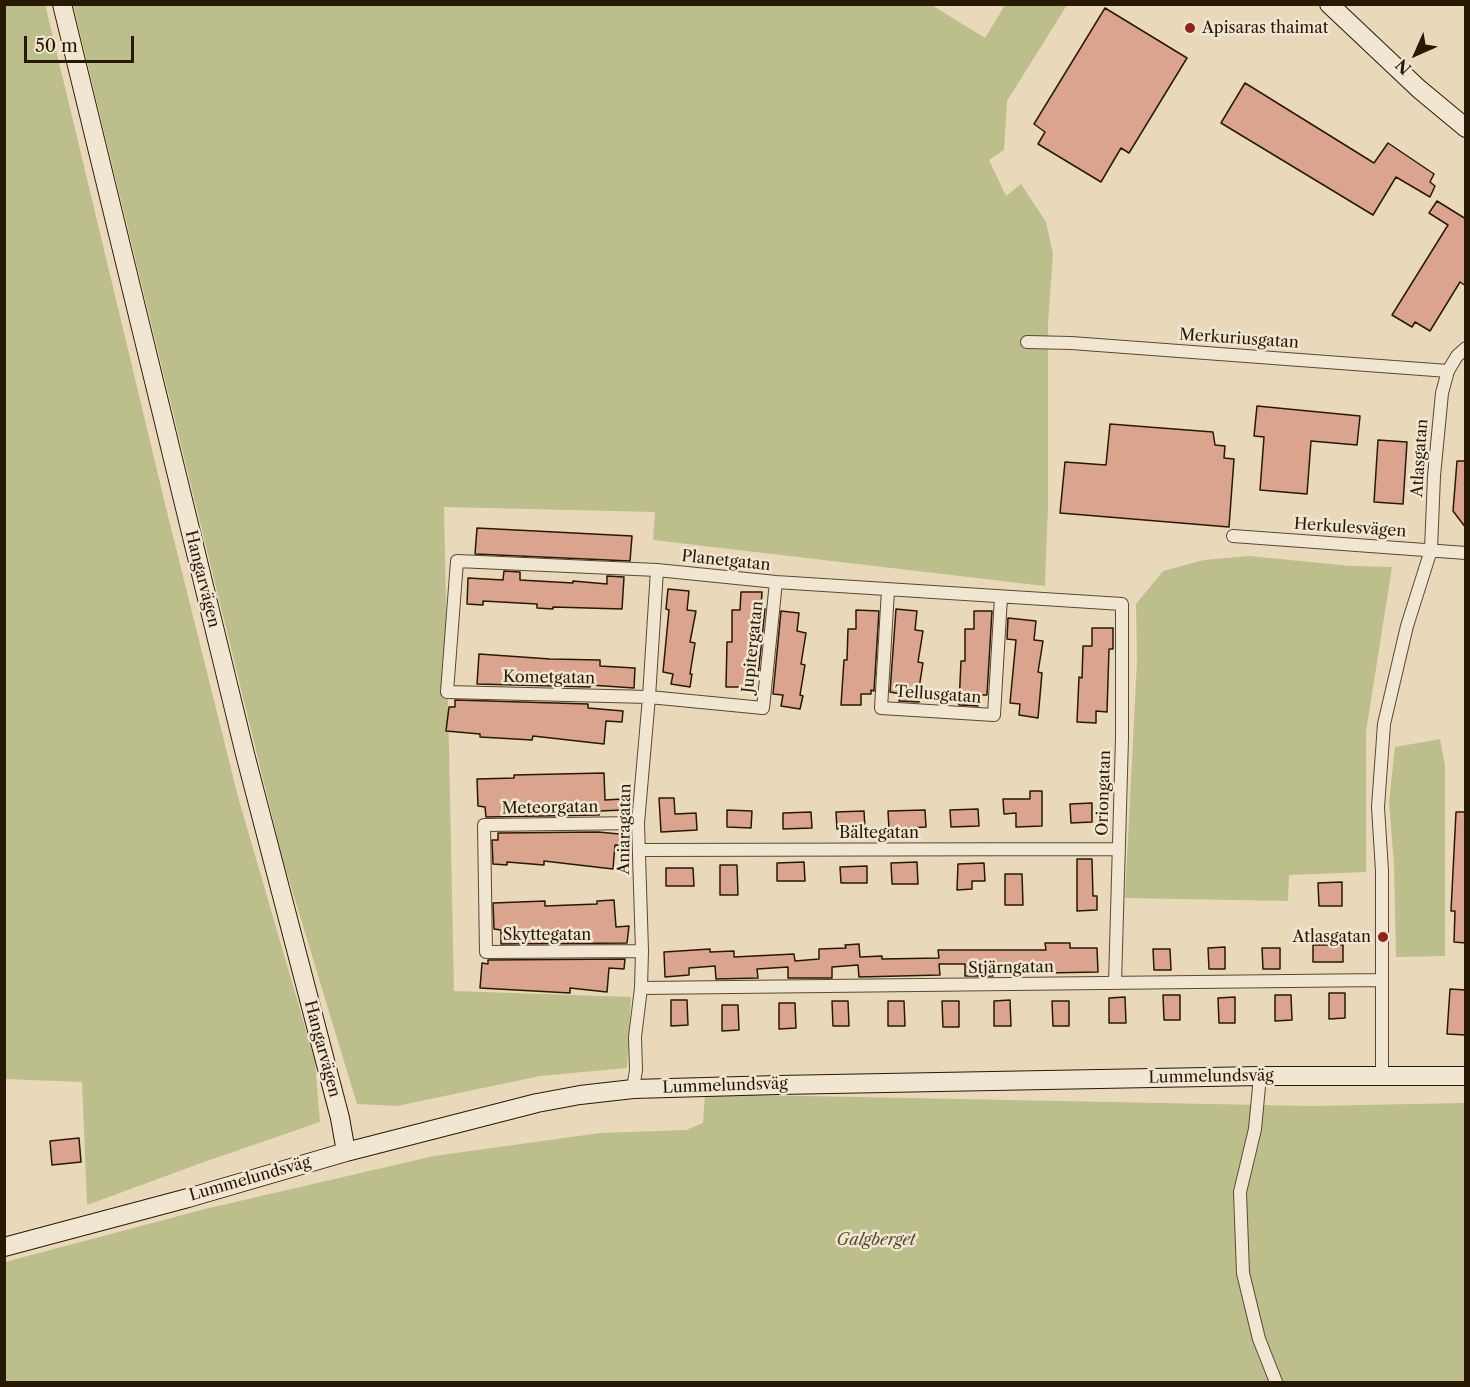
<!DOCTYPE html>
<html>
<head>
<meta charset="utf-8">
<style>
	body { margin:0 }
	#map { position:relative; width:1470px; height:1387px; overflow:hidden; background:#e9d9ba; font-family:"Libre Caslon Text",serif }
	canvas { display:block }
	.frame { position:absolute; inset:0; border:6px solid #281904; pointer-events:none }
	.north { position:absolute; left:1386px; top:24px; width:60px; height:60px; -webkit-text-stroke:4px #f1e6d2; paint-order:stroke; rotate:225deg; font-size:16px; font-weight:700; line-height:24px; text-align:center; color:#281904 }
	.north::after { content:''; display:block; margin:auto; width:21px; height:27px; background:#281904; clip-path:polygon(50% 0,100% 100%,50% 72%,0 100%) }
	.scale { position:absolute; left:24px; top:36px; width:110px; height:27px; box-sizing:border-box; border:3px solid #281904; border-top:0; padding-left:8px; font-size:18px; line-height:21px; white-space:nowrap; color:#281904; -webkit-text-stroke:4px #f1e6d2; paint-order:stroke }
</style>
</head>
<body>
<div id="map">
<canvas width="1470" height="1387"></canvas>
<div class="frame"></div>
<div class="north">N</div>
<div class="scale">50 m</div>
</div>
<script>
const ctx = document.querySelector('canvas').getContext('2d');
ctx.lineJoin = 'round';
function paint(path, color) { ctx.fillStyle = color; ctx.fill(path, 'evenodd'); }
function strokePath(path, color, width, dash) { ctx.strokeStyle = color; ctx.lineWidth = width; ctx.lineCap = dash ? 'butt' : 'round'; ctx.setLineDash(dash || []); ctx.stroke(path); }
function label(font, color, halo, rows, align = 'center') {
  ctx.font = font + ' "Libre Caslon Text",serif'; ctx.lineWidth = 5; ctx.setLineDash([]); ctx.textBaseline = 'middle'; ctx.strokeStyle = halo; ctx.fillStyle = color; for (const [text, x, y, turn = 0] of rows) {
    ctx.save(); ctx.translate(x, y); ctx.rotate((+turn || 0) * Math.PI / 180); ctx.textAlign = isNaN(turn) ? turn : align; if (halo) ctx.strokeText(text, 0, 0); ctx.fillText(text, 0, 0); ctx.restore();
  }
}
const green = new Path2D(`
	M45,4L167,512L238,797L315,1061L320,1122L204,1162L87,1205L82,1082L4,1079V5Z
	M930,4L985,38L1005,5H1067L1007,101L1004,150L989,160L1006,196L1021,184L1046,222L1053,254L1048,323V506L1045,586L653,540L655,512L444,507L454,991L631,997L627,1068L540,1076L397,1106L357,1104L283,860L73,5Z
	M1249,556L1351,566L1392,567L1366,732V872L1289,875L1288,901L1125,898L1137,661L1136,604L1163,571L1204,560Z
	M1440,739L1445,766V956L1396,957L1394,865L1389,802L1395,747Z
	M705,1094L1312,1106L1465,1103V1382H5V1262L205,1209L434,1156L600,1133L686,1130L703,1123Z`);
const building = new Path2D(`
	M1105,8L1187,58L1129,153L1121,148L1101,182L1038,144L1045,132L1034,124Z
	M1245,83L1374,163L1388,143L1434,174L1430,182L1435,186L1430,197L1396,177L1373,215L1221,123Z
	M1437,201L1466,219V286L1460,282L1430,331L1415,322L1412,327L1392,315L1448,225L1429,213Z
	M1257,406L1360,416L1357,445L1311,441L1307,494L1260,490L1264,437L1254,436Z
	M1110,424L1213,432L1215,445L1225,446L1224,458L1234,459L1229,527L1060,513L1065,462L1106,465Z
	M1378,440L1407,442L1403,504L1374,502Z
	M1457,461H1466V528L1453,511Z
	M477,528L632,536L630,561L475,554Z
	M504,571L520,572V580L573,583V581L607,584V576L624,577L622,609L553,607V609L537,608V604L483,601V605L467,604L468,578L503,580Z
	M668,589L689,591L687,610L696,611L690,642L695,643L690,674H692L690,687L671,684L673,674L663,672L669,610L666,609Z
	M741,592H762L761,608L765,609L758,676H745V687H726L727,642H732V610H740Z
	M896,609L917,611L915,630L923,631L918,662L923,663L918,694H920L919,702L899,701L901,694L890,692Z
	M856,610L879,611L874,691L871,690V694H861V705H841L844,660H847L848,629H856Z
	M781,611L799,613L797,631L806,633L801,664L805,665L800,695L803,696L800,709L781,706L783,695L773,694Z
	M974,611H992L987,695H978V706L959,705L961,661H965V629H974Z
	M1008,618L1036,621L1034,640L1043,641L1038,672L1042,673L1038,718L1019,715L1020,704L1010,703L1016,640L1007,639Z
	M1092,628H1113V649H1109L1107,712L1096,711V723L1077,722L1079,677L1082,678L1083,646H1092Z
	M479,654L550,659L600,660V666L635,668L634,688L590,685V687L477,684Z
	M455,700L588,704V708L623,711L622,722L606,721L604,744L533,736L532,740L480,737V734L446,731L449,707H455Z
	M604,773L605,800L622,799L623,810L600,811L599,815L486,817L485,807L478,806L477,779L514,778V775Z
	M1030,791H1042V826L1016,827V813L1004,814L1003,799H1030Z
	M659,798H674L675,814L696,813L697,830L661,832Z
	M1092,803V822L1071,823L1070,804Z
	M978,809L979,826L951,827L950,810Z
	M727,810L752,811L751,828L727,827Z
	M925,810L926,827L889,829L888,811Z
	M864,811L865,828L837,829L836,812Z
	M811,812L812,828L783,829V813Z
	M1456,812H1466V943L1454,942L1455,911H1451Z
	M598,832L630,835V846L615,845L613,869L544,861V865L507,862V865L493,864L492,840H498V833Z
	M1077,859H1092L1093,896H1097V910L1077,911Z
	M804,862L805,881H777V863Z
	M917,862L918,884H892L891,863Z
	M984,863L985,881H972V889L957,890L958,864Z
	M720,865H737L738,895H720Z
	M867,866V883H841L840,867Z
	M666,868H693L694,886H666Z
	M1005,874H1022L1023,905H1005Z
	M1342,882V906H1319L1318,883Z
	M614,900L616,927L629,926L627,943L501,944V930L494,929L493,903L545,901V906L597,904V901Z
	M1045,943H1070V948H1097L1098,972L993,974V976H965V964H939L940,975L859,977L858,965L832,967V978H788V967L757,969L758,978L716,979L715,966L689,968V975L665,977L664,952L710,949V952L734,951V957L794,954L795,961L819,959V949L846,948L845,945L859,944L860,957L882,956V959L939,958L938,950H1046Z
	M1313,945H1343V962H1313Z
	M1225,947V969H1209L1208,948Z
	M1262,948H1280V969H1263Z
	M1153,949H1170L1171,970H1154Z
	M625,959L624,969L609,968L607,992L570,988V993L480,988L482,963L488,964V960Z
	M1450,989L1466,990V1035L1447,1034Z
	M1329,993H1345V1018L1329,1019Z
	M1163,995H1180V1020H1164Z
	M1275,995H1291L1292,1020L1275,1021Z
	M1125,997L1126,1023H1109V998Z
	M1235,997V1023H1219L1218,998Z
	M671,1000H687L688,1025L671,1026Z
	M1010,1000L1011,1026H994V1001Z
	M832,1001H848L849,1026H833Z
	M888,1001H904L905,1026H888Z
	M942,1001H959V1027H943Z
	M1052,1001H1069V1026H1053Z
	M779,1003H795L796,1028L779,1029Z
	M722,1005H738L739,1030L722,1031Z
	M79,1138L81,1162L52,1165L50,1141Z`);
const street = new Path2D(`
	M1027,342L1071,343L1448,371
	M1233,536L1466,553
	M776,582L763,708L649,697L447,692L457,561L657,570L776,582L1122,604V738L1115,983
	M888,590L881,708L994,715L1001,597
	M638,823L484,825L486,952L642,951
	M639,850L1119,849
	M641,988L1381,980
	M1382,1075V871L1378,807L1384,724L1407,626L1431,550L1434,476L1442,393L1448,371L1457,356L1466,348
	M1260,1076L1255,1129L1240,1192L1243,1273L1259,1339L1276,1382
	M633,1089L636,1070L635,1037L641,988L642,951L638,823L649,697L657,570`);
const secondary = new Path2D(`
	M62,4L245,754L340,1118L346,1152
	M1329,4L1419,89L1466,128
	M4,1247L188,1198L346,1152L537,1103L580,1095L633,1089L778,1085L1260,1076H1466`);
const markers = [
	[1190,28,6,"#8f2418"],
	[1383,937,6,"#8f2418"]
];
const poiNames = [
	["Apisaras thaimat",1202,28],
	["Atlasgatan",1371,937,"right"]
];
const streetNames = [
	["Merkuriusgatan",1239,339,4],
	["Atlasgatan",1420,458,-86],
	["Herkulesvägen",1350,528,4],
	["Planetgatan",726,561,6],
	["Hangarvägen",202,579,76],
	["Jupitergatan",753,647,-84],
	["Kometgatan",549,678,1],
	["Tellusgatan",938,695,4],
	["Oriongatan",1104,793,-88],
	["Meteorgatan",550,808,-1],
	["Aniaragatan",625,829,-89],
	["Bältegatan",879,833],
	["Skyttegatan",547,935],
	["Stjärngatan",1011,968,-1],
	["Hangarvägen",322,1049,75],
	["Lummelundsväg",1211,1077,-1],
	["Lummelundsväg",725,1086,-2],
	["Lummelundsväg",250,1179,-16]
];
const parkNames = [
	["Galgberget",876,1240]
];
paint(green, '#bcbe8c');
paint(building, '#dba48f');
strokePath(building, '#281904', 1.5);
strokePath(street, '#584932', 14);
strokePath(secondary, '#281904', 20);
strokePath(street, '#f1e6d2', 12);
strokePath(secondary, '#f1e6d2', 18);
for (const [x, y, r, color] of markers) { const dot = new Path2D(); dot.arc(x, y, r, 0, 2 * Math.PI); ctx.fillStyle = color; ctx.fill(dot); strokePath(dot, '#f1e6d2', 2); }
label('16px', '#281904', '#f1e6d2', poiNames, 'left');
label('16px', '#281904', '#f1e6d2', streetNames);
label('italic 16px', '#544b2d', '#f1e6d2', parkNames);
</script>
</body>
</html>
